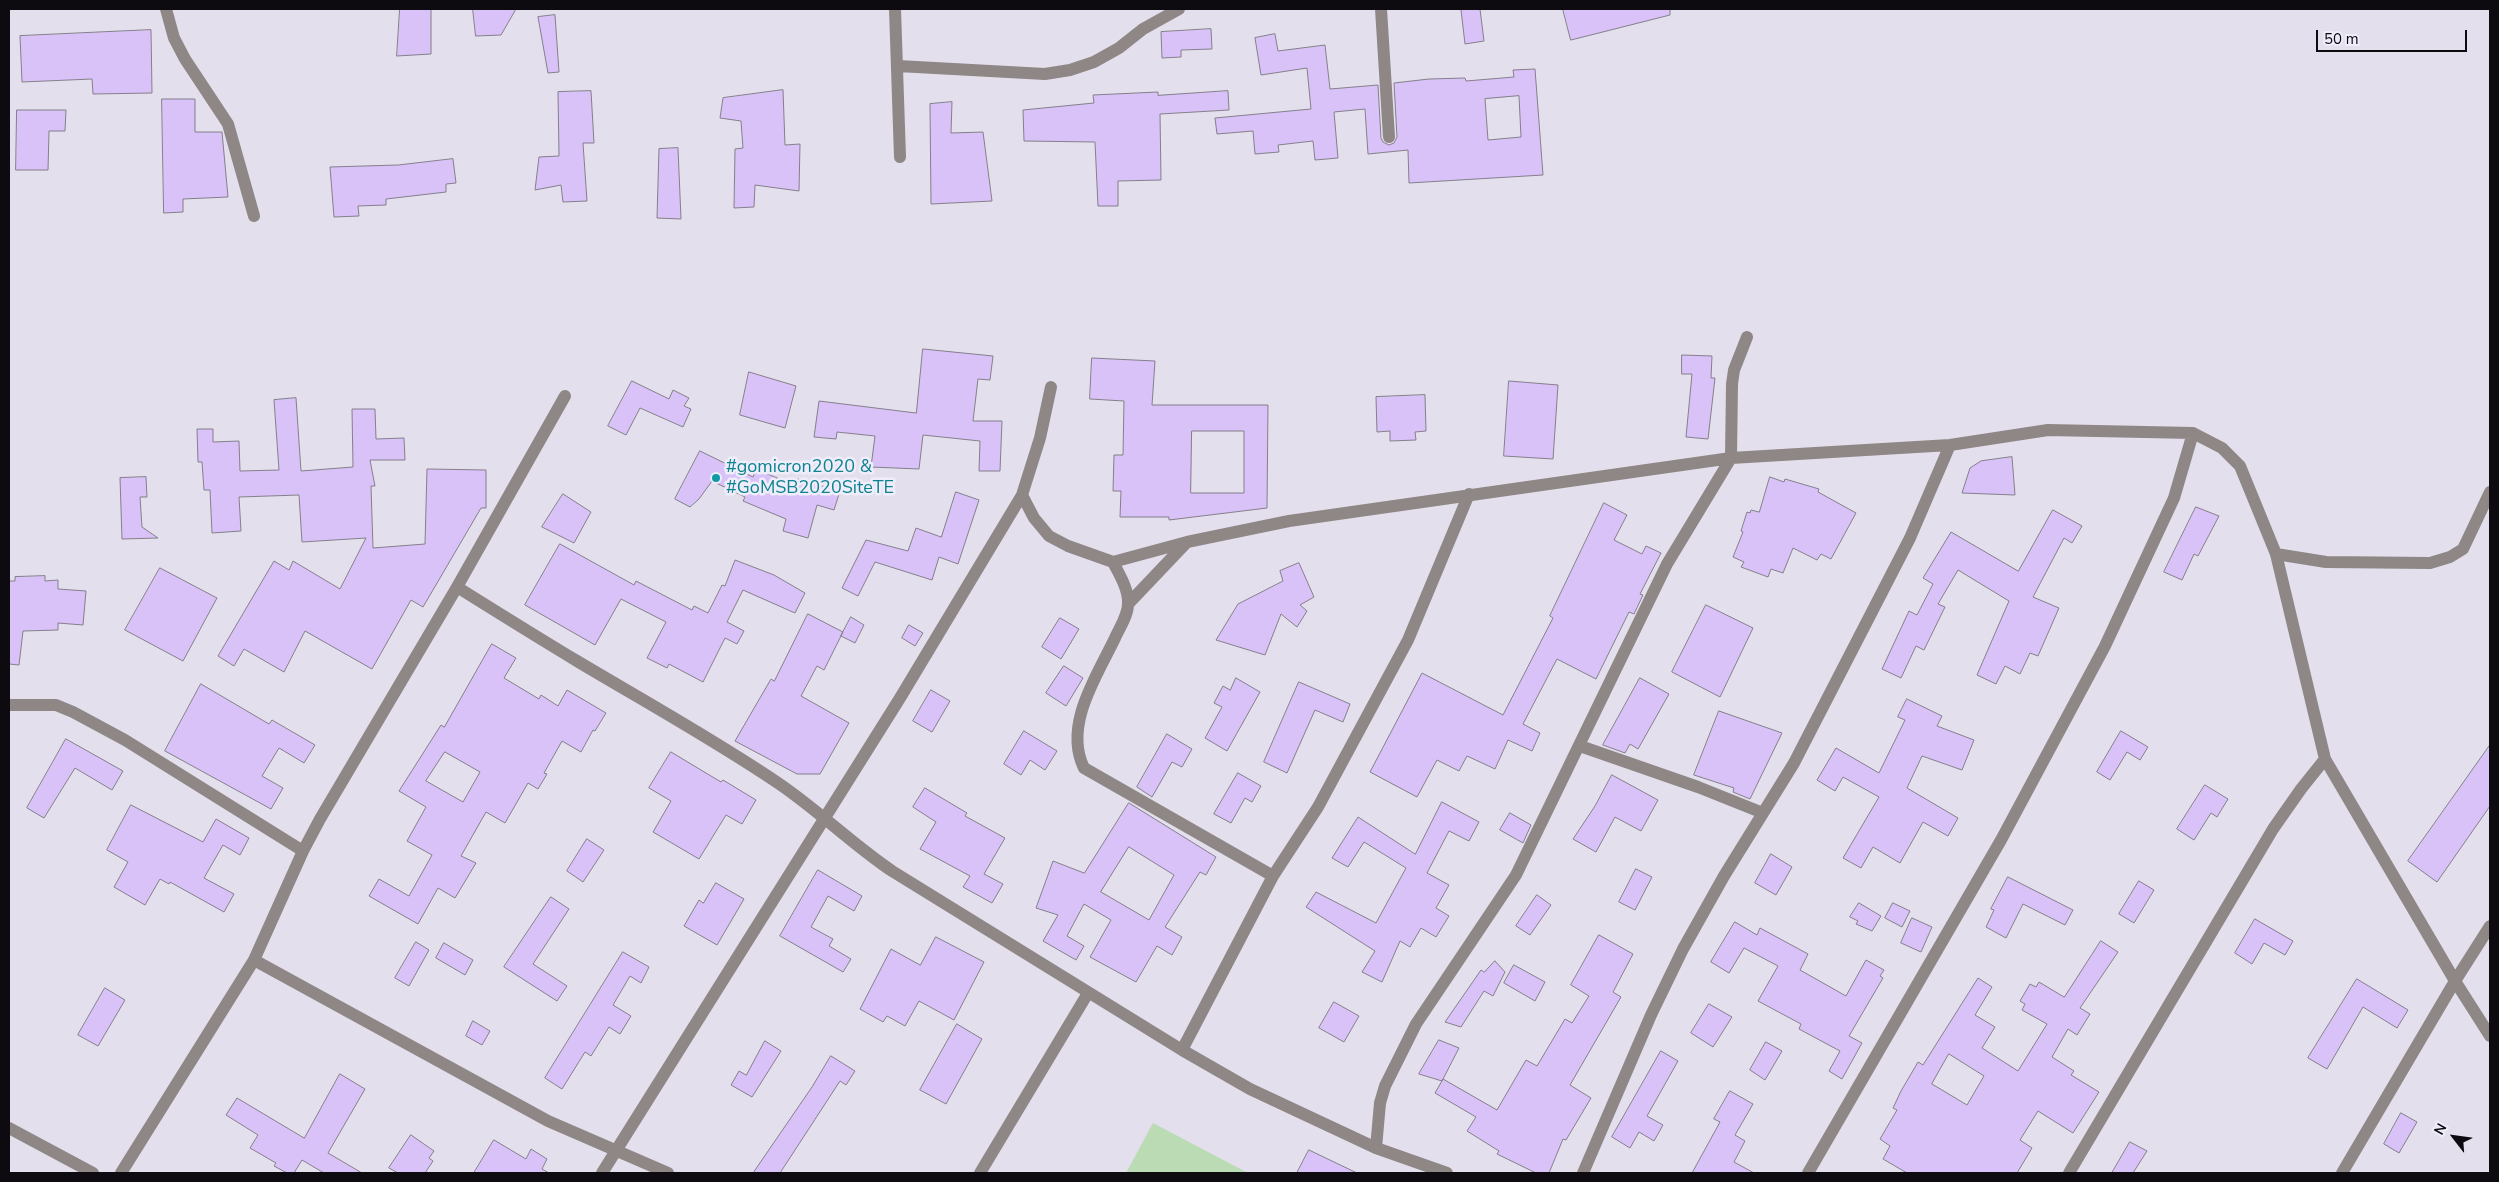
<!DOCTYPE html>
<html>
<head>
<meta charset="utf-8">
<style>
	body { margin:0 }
	#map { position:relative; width:2499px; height:1182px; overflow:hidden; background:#e3dfed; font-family:"Nunito Sans",sans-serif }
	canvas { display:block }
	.frame { position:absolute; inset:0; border:10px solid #0d0b10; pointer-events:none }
	.north { position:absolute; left:2429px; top:1112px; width:50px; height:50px; -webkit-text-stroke:4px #f0edfb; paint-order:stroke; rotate:300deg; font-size:14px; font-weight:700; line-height:20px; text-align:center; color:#0d0b10 }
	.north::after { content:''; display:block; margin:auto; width:18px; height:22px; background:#0d0b10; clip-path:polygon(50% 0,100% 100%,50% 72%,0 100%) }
	.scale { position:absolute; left:2316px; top:30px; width:151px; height:22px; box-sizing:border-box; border:2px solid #0d0b10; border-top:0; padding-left:6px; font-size:15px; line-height:18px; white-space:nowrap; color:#0d0b10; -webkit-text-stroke:4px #f0edfb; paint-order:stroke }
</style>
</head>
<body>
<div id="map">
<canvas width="2499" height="1182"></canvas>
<div class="frame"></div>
<div class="north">N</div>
<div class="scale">50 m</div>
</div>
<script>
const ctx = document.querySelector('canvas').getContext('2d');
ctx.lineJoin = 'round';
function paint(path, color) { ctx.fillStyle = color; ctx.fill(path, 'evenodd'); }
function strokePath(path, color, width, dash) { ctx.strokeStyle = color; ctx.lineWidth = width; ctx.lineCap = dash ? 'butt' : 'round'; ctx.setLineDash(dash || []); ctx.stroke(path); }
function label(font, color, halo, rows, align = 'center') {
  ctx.font = font + ' "Nunito Sans",sans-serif'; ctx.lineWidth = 5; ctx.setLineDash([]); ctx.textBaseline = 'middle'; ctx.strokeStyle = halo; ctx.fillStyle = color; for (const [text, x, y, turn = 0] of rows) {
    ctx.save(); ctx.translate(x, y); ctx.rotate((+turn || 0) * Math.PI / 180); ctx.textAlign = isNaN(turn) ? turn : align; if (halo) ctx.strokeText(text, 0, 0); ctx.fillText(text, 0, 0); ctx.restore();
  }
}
const green = new Path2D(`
	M1153,1123L1248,1173H1126Z`);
const building = new Path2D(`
	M400,9H431V54L397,56Z
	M473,9H516L501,35L476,36Z
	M1480,9L1484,41L1465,44L1461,10Z
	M1563,9H1670V15L1571,40Z
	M555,15L559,72L548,73L538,17Z
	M1211,29L1212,49L1181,50V57L1162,58L1161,32Z
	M151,30L152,93L93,94L92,79L22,82L20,36Z
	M1275,34L1278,51L1325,45L1330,89L1378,85L1381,138L1383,142L1389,145L1394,143L1397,137L1394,83L1429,79L1465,78L1466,81L1514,77L1513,70L1535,69L1543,175L1409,183L1408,150L1368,154L1365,109L1334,112L1338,158L1315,160L1313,141L1278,145L1279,152L1255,154L1253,131L1217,134L1215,118L1311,109L1307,68L1261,75L1255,38ZM1519,96L1521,137L1488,140L1485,99Z
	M783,90L785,145L800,144L799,191L755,185L754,207L734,208L735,149L743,148L741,121L720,118L723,98Z
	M591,91L594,143H583L587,201L563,202L561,185L535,190L539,157L559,156L558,92Z
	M1228,91L1229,110L1160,114L1161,180L1118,181V206H1098L1095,142L1024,141L1023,110L1094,103L1093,95L1158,92V95Z
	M162,99H195V132H222L228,197L183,199V212L164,213Z
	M952,102L951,133L983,132L992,201L931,204L930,104Z
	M17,110H66L65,131H49L48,170H16Z
	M678,148L681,219L657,218L659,149Z
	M453,159L456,183L446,184V192L386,199V205L358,206L359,216L334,217L330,167L398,165Z
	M923,349L993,356L990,380L978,379L973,421H1002L1000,471H979L980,441L923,435L919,469L871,467L875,436L837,432L836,439L814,437L819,401L916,413Z
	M1682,355L1712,356L1711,378H1715L1708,439L1686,437L1692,374H1682Z
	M1092,358L1155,361L1152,405H1268L1267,508L1169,520V517H1120L1121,491H1113L1114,455H1123L1124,401L1090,399ZM1192,431H1244V493H1191Z
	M749,372L796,386L785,428L740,415Z
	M632,381L669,399L673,390L689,398L684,406L691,409L683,427L640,408L626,435L608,426Z
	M1509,381L1558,385L1553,459L1504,456Z
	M1425,395L1426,431L1415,432L1416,440L1390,441V431L1377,432L1376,397Z
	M296,398L301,471L353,467L352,409H375L376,439L404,438L405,460H370L375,486H371L373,548L425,544L427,469L486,470V508H481L423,607L411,600L372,669L305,631L284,672L244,649L234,666L218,656L274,561L289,570L293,561L340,589L366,538L302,542L299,495L239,497L241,531L212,533L210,490H204L202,462H198L197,429H213V442L239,441L240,471L279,470L274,400Z
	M700,451L753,477L756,469L796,486L798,479L840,491L834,510L817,505L808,538L783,531L786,519L743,501L745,497L712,481L699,499L690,507L675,499Z
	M2012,457L2015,495L1962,493L1970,468L1981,461Z
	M146,477L147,497H140L142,527L158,538L122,539L120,478Z
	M1770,477L1784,482L1785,479L1819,489L1818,492L1856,513L1831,559L1821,554L1817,560L1793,548L1783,573L1771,569L1768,577L1741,567L1744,562L1733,557L1743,532L1741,531L1747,512L1750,513L1751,510L1759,512Z
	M956,492L979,500L958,564L939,557L932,580L875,562L858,596L842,588L866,540L908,551L916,528L941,537Z
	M563,494L591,512L574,543L542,527Z
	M1604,503L1627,515L1614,540L1642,554L1646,546L1661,553L1640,594L1643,595L1634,614L1629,612L1596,679L1557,659L1523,724L1540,733L1532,751L1508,740L1495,769L1467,756L1459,771L1437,760L1417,797L1370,772L1422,673L1503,715L1553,618L1550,616Z
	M2196,507L2219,516L2198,556L2194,554L2182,580L2164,572Z
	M2053,510L2082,526L2072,543L2064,538L2033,597L2059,608L2038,656L2030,653L2020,674L2005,666L1996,684L1977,675L2009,601L1958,570L1938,604L1945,607L1924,650L1916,646L1901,678L1882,669L1909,611L1917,615L1933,584L1923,578L1951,532L2018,571Z
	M560,544L634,585L636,581L692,610L694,606L708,613L722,585L725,586L735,560L774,575L805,593L795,613L743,590L727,622L744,631L737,644L725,638L703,682L669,664L667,668L647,658L666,622L621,599L595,645L525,605Z
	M1299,563L1314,597L1300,605L1307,611L1297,627L1281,614L1265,655L1216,640L1238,604L1283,581L1280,571Z
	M160,568L217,598L183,661L125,630Z
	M45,576V581L58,580V589L86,591L83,625L58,623V630L23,631L19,665L9,664V581H15V577Z
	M1706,605L1753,628L1720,697L1672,672Z
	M808,614L843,632L824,670L817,666L801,696L849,723L820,774H797L735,741L771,679L774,681Z
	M851,617L864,625L855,643L841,636Z
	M1060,618L1079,629L1061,659L1042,647Z
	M909,625L923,633L915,646L902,638Z
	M492,644L516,658L504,678L539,699L541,695L558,706L567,690L606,713L595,731L593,730L581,752L562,741L544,773L547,774L538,789L528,783L505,823L486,812L461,856L476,863L455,898L438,888L418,924L369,896L379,879L409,896L432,855L407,841L426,807L399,791L441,725L444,727ZM445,752L480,772L463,802L426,781Z
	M1064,666L1083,678L1066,706L1046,693Z
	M1236,678L1260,692L1227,751L1205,738L1222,707L1214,703L1223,686L1230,690Z
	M1640,678L1669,694L1638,749L1630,744L1625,753L1603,745Z
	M1299,682L1350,704L1343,722L1315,710L1287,773L1264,762Z
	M201,684L269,724L272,720L315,745L304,763L279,748L262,776L283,788L271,809L165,751Z
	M931,690L950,701L932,732L913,721Z
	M1907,699L1942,716L1937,726L1974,740L1962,770L1922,756L1907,788L1958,818L1948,836L1923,822L1900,863L1873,847L1861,868L1843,858L1879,797L1843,777L1835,791L1817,780L1836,748L1879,773L1905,720L1898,717Z
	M1719,711L1782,733L1750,799L1733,792L1734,788L1694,775Z
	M1024,731L1057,751L1045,770L1030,760L1021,775L1004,764Z
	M2121,731L2148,747L2140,760L2127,752L2110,780L2097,772Z
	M1167,734L1192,749L1182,767L1172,762L1152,797L1137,787Z
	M66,739L123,771L112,790L75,768L44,818L27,808Z
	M2490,745V806L2437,882L2408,861Z
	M671,752L721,782L723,780L756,800L742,824L726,815L699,859L653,832L671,801L649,788Z
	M1238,773L1261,786L1252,802L1245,798L1231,823L1214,814Z
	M1612,775L1658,800L1641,831L1615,817L1596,852L1573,839L1595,806Z
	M2205,785L2228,799L2217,817L2211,813L2194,840L2177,829Z
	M925,788L967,813L965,816L1005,838L984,874L1003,884L992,903L963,887L970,876L920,849L936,822L913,807Z
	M1442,802L1479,822L1469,841L1449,831L1427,873L1449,885L1436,908L1449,916L1436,937L1421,928L1410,947L1400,941L1382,982L1362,972L1375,951L1306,907L1316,892L1376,923L1406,868L1364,842L1348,867L1332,858L1358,817L1415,854Z
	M1129,803L1216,857L1206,875L1200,872L1165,927L1182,937L1172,955L1157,946L1136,982L1090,957L1111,920L1084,904L1067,936L1084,946L1076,960L1043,941L1058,915L1036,908L1053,861L1084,873ZM1129,847L1174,875L1149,920L1101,892Z
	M131,805L203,842L216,819L249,838L240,855L223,845L204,878L234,894L224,912L170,882L169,884L160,879L145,905L114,887L128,862L107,850Z
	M1510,813L1531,825L1523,843L1500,830Z
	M587,839L604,850L583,882L567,871Z
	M1771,854L1792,867L1776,895L1755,883Z
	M1636,869L1652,877L1635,910L1619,902Z
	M818,870L862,896L854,911L828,896L811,927L833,939L829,946L851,959L843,972L780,936Z
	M2008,877L2073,910L2065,925L2023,904L2006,938L1986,927L1994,910L1991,909Z
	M2139,881L2154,890L2134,923L2119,914Z
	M716,883L744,899L717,945L684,926L699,900L703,903Z
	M1537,895L1551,905L1530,935L1516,926Z
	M551,897L569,909L533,964L567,986L557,1001L504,967Z
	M1859,903L1881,916L1872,931L1856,924L1858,921L1850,917Z
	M1893,903L1910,911L1902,927L1885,918Z
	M1912,918L1932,927L1921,952L1901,943Z
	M2255,919L2293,941L2285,955L2264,943L2252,964L2235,953Z
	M1735,922L1757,935L1760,928L1808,954L1800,970L1846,996L1866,960L1884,970L1880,976L1883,978L1849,1036L1862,1043L1842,1079L1829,1071L1840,1051L1799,1029L1801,1024L1758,1001L1778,966L1744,948L1729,973L1711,962Z
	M1599,935L1633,954L1613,992L1621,997L1570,1085L1591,1098L1566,1140L1563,1139L1549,1173H1536L1497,1154L1499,1151L1467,1131L1476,1117L1435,1093L1443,1079L1497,1110L1526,1060L1537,1066L1565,1019L1572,1023L1589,996L1571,985Z
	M936,937L984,962L954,1020L919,1001L905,1026L887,1016L883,1022L860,1009L891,949L920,965Z
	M2101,941L2118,952L2080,1008L2090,1014L2077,1035L2068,1029L2052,1057L2074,1071L2071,1075L2099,1092L2073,1133L2038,1111L2020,1140L2032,1148L2017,1173H1907L1883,1159L1890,1146L1880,1139L1897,1110L1893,1108L1901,1091L1918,1062L1923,1065L1978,978L1992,987L1975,1015L1995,1027L1982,1048L2018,1071L2047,1024L2022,1010L2025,1004L2020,1001L2030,984L2036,987L2039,982L2064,997ZM1949,1054L1984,1076L1967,1105L1932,1084Z
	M416,942L429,950L409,986L395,978Z
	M444,943L473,960L465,975L436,958Z
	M623,952L649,967L641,983L630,976L613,1005L631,1016L620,1034L609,1027L591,1056L585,1052L562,1089L545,1078Z
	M1495,961L1505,972L1493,996L1484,991L1461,1027L1445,1022L1481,970L1484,972Z
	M1514,965L1545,982L1535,1001L1504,983Z
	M2357,979L2408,1010L2397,1028L2363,1007L2327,1069L2308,1058Z
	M105,988L125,1000L98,1046L78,1035Z
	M1334,1002L1359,1016L1344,1042L1319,1028Z
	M1709,1004L1732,1017L1713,1047L1691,1033Z
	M473,1021L490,1031L482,1045L466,1036Z
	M957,1024L982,1039L946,1104L920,1090Z
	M1439,1040L1459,1048L1442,1081L1419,1074Z
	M765,1041L781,1051L752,1097L731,1085L739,1071L746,1075Z
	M1766,1042L1782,1051L1765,1080L1750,1070Z
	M1661,1051L1678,1061L1647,1116L1663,1125L1654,1141L1639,1132L1630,1148L1612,1137Z
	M831,1056L855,1071L846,1085L840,1081L780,1173H753L812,1087Z
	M340,1074L365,1089L328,1153L362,1173H324L302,1160L294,1173H287L274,1166L276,1163L250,1148L258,1135L226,1115L237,1098L304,1138Z
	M1730,1091L1753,1104L1735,1135L1745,1141L1734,1162L1754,1173H1692L1720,1122L1714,1119Z
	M2401,1113L2417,1122L2399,1153L2384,1144Z
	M411,1135L434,1151L429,1158L433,1161L425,1173H398L389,1168Z
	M494,1140L526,1159L531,1149L547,1159L542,1169L549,1173H474Z
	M2130,1142L2147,1151L2133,1173H2112Z
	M1309,1150L1357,1173H1297Z`);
const street = new Path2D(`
	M166,9L174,38L185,59L228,124L254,216
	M895,9L900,157
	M1381,9L1389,137
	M898,66L1045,74L1070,70L1094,62L1119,48L1143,29L1179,9
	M1022,495L1034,518L1049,536L1068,546L1113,562L1187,542L1289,521L1731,458L1950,445L2048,430L2193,433L2222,448L2240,466L2276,554L2326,562L2430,563L2450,557L2463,549L2490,492
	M2276,554L2325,759L2455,981L2490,1036
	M1113,562C1119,574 1128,588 1128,602C1129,614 1120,627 1115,638C1097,676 1063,725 1084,768L1273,876
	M457,587C497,612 537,637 577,661C644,701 713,739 778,783C818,810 852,844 892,871L1182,1050L1250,1089L1376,1148L1447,1173
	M1129,603L1186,543
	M9,705H56L73,712L125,740L303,851
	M1580,746L1698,787L1763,813
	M254,960L548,1121L668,1173
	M1182,1050L1273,876L1318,807L1408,640L1469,494
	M9,1128L93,1173
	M1376,1148L1380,1103L1385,1086L1416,1024L1516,875L1667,564L1731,458L1732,384L1734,370L1747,337
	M121,1173L254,960L303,851L320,819L457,587L565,396
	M602,1173L900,698L1022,495L1040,438L1051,387
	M980,1173L1088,993
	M1583,1173L1651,1015L1683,949L1724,876L1794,763L1910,538L1950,445
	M1808,1173L2001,840L2105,646L2174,498L2193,433
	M2069,1173L2273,829L2301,789L2325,759
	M2342,1173L2455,981L2490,926`);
const markers = [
	[716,478,5,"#0f9aa8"]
];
const cultureNames = [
	["#gomicron2020 &",726,468],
	["#GoMSB2020SiteTE",726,489]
];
paint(green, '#bbdbb4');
paint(building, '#d9c2f7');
strokePath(building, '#847f8b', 1);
strokePath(street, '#8e8785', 12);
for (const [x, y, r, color] of markers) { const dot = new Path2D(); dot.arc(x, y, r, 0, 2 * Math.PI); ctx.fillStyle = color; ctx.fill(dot); strokePath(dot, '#f0edfb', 2); }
label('18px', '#0d838f', '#f0edfb', cultureNames, 'left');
</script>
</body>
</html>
